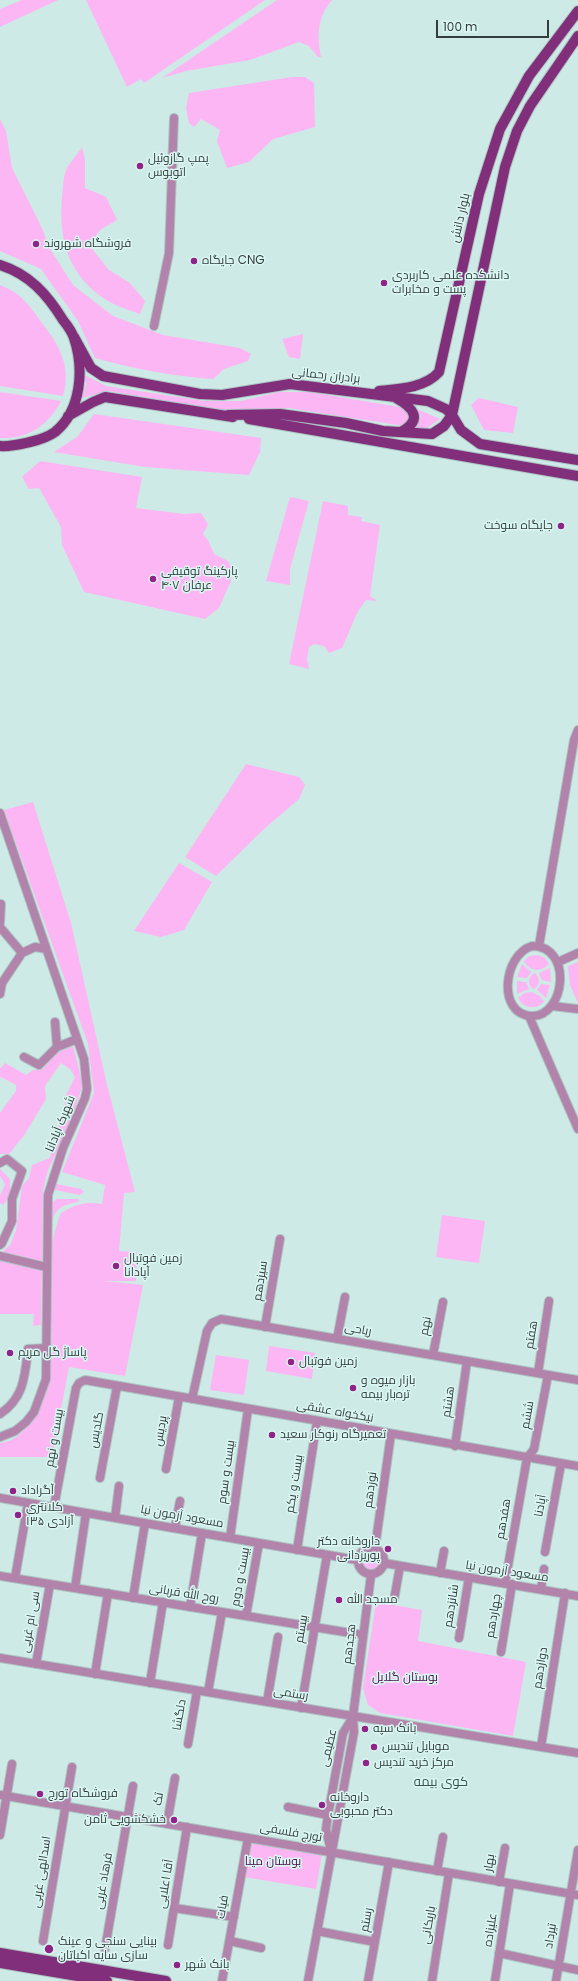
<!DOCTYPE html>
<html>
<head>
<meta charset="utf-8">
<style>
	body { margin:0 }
	#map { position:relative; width:578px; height:1981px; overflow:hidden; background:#ceeae6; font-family:Poppins,sans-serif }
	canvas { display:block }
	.scale { position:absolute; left:436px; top:20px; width:113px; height:18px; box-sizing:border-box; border:2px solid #333e3c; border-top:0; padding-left:5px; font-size:12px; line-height:14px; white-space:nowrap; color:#333e3c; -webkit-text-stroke:3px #dbf7f3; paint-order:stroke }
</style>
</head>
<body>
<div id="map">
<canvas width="578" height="1981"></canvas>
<div class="scale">100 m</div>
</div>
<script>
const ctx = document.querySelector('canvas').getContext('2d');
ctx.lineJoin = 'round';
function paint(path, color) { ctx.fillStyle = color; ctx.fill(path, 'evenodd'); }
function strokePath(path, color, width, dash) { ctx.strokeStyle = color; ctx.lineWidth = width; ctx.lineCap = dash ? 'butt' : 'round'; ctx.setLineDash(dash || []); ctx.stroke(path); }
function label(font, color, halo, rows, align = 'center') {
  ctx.font = font + ' Poppins,Cairo,sans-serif'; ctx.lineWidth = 3; ctx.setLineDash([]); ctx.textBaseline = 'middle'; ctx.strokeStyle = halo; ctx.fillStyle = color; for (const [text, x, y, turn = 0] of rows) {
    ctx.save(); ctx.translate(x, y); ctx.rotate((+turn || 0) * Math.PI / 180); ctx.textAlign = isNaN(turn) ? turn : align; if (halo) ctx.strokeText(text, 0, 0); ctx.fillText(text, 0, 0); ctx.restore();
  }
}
const green = new Path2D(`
	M22,0H58L0,27V9Z
	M86,0H265L144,83L141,79L127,87Z
	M277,0H332C317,17 317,36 321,57H318L309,46L299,42L250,60L186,71L162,78Z
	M292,77H305L314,83L315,127L273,139L249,162L227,168L217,141L220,130L201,119L194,127L189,123L186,108L189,93Z
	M0,119L6,131L12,168L42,228L50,249L73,285L113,316L163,335L240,348L251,354L248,361L224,369L213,379C172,376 134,369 95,358L78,321L41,269L0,251Z
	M82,147L85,160V188L106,197L117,220L100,230L89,245L109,270L130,283L145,301L140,314C125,309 107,303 94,291C65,266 59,233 62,197C63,189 63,178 66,170C70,162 77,155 82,147Z
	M0,285C20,292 30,306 42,323C59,345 72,367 63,396L0,386Z
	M303,334L300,359L289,357L282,339Z
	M85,375L106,386L204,401H241L279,392H309L400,407L406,410L410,417L404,426L289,408L266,411H224L109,391L82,398L86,385Z
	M0,392L61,401C49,425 27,440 0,438Z
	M479,398L518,407L513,433L484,430L471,405Z
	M417,409L440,419L427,428H415L421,417Z
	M94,414L261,438L260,452L249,475L145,467L54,452L78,436Z
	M40,461L142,477L136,508L184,514L201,513L208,524L203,534L208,540L214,554L228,561L232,569L231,581L219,608L205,619L84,592L62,545L61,527L39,488L29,489L22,477Z
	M290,497L309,501L290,569V585L266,581Z
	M323,501L348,506V515L362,517L361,521L380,525L370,596L377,601L366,600L358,611L342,648L329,653L324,646L314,644L309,647L307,659L309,669L289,664Z
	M246,764L299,777L305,785L299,799L264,829L216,876L185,857Z
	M33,802L71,923L107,1085L135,1192L124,1193L119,1251L137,1252L136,1281H103L143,1285L125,1376L69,1367L52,1457H0V1443C12,1442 20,1435 28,1426C66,1381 46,1315 50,1260C51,1244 55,1228 61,1213C75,1204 85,1201 102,1204L105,1185L62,1172L94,1093L88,1044L4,810Z
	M179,863L212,882L184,930L161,937L134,931Z
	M538,955L545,958L549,964C541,973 529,971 524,961L529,956Z
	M578,962V1003L570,985L568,966Z
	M522,964L531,972L527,978L517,977Z
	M550,968L551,982L542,980L539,973Z
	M535,973C541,978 540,986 533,989C527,984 528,976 535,973Z
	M517,981L526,982L529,989L517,994Z
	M541,984L550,985L546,998L537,990Z
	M532,992L540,996L544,1002C536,1010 524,1009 518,998L524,993Z
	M73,1046L83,1084L70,1124L48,1170L43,1190L41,1325L33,1326L34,1314H0V1254L10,1245L16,1230L22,1186L29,1178L32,1165L50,1158L58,1127L65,1114V1097L75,1077L70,1069L61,1063L45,1086L46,1099L25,1134L9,1154H0V1113L16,1091V1085L1,1077L0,1078V1069L5,1063L26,1075L33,1070L43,1069L57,1053Z
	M0,1169L10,1179V1197L3,1205L0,1203V1196L5,1184L0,1176Z
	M57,1184L81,1189L84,1192L80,1195L55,1190V1185Z
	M57,1199H79L78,1202C65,1204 54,1208 52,1223H49L52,1202Z
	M442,1215L485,1221L479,1263L436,1257Z
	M269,1346L315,1353L312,1379L266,1371Z
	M216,1355L249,1360L244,1395L210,1390Z
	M360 1561a10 10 0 1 1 20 0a10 10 0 1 1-20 0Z
	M376,1602L422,1610L418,1641L526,1662L513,1736L380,1713L368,1705L363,1688Z
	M251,1839L322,1854L316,1889L244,1877Z`);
const minor = new Path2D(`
	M154,326L169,253L174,118
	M0,813L84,1059L87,1089L85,1098L63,1148L48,1195L46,1379L34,1412L26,1422L15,1431L0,1437
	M0,923L1,904
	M0,927L22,953L2,983L0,994
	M532,946C574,946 565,1018 531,1016C497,1014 503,955 532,946Z
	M539,946L574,740L578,730
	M22,953L35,947L46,949
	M558,962L578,953
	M552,1006L578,1009
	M529,1016L578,1129
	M55,1022L57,1047
	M24,1057L39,1065L57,1047L77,1039
	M0,1163L7,1159L22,1171L12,1199V1221L2,1243L0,1245
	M0,1256L46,1267
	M265,1327L280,1239
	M337,1339L345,1297
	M433,1355L443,1302
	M538,1373L549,1301
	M192,1399L207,1331L212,1323L221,1319L578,1380
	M0,1414C24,1398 25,1376 28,1349L47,1348
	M455,1446L467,1361
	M166,1469L179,1397
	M100,1478L117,1386
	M0,1498L357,1560
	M54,1507L76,1388L79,1383L85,1380L578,1466
	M115,1518L119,1486
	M175,1528L180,1501
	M230,1538L248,1409
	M358 1561a13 13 0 1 1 26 0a13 13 0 1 1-26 0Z
	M375,1548L391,1434
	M297,1550L317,1421
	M545,1552L561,1464
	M384,1563L578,1596
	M440,1573L444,1551
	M0,1576L363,1635
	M15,1578L28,1503
	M505,1583L527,1458L534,1449L548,1375
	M75,1588L86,1513
	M541,1589L544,1569
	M133,1598L145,1523
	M394,1600L400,1566
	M190,1607L202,1533
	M246,1616L259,1543
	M459,1638L469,1577
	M501,1652L512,1584
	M0,1658L578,1753
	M36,1664L50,1584
	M95,1674L108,1593
	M150,1683L163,1602
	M208,1692L222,1612
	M267,1702L278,1637
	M301,1708L327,1555
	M188,1744L197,1691
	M541,1747L565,1593
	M0,1795L578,1895
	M288,1807L328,1815
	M167,1824L175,1778
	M0,1835L12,1764
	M331,1851L326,1829L328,1815L343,1733L353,1717
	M437,1871L443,1837
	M499,1882L505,1848
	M174,1908L234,1917
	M317,1931L375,1942
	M43,1941L72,1767
	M230,1941L261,1948
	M168,1945L187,1827
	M105,1949L133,1786
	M499,1953L578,1970
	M222,1981L248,1838
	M308,1981L354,1732L353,1716L371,1575
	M368,1981L389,1862
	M432,1981L449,1873
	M495,1981L510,1884
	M556,1981L578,1850`);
const major = new Path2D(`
	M0,265C29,274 47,294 63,320C67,325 72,332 74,338C84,368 82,410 55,432C48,437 39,440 30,442C21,444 9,447 0,446
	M74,337L91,368L103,376L200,394L222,395L290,384L428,401L446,409L452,415L461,430L480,444L578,460
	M379,391C399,389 425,388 439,372L479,194L500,129L529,76L578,11
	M396,398C414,408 423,420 401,432
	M228,415L280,414L346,423L383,431L432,434L444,426L452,415L505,167L517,131L530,106L578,36
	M68,416L93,402L105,397L233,417
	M249,419L578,476
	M0,1953L166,1981
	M0,1963L107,1981`);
const markers = [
	[140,166,4,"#8f2488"],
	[36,244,4,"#8f2488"],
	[194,261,4,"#8f2488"],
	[384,283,4,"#8f2488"],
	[561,526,4,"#8f2488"],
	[153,579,4,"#8f2488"],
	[116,1266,4,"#8f2488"],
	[10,1353,4,"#8f2488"],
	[291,1362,4,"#8f2488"],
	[353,1388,4,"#8f2488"],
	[272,1435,4,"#8f2488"],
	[13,1491,4,"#8f2488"],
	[18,1515,4,"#8f2488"],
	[388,1549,4,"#8f2488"],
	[339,1600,4,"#8f2488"],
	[365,1729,4,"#8f2488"],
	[374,1747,4,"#8f2488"],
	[366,1763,4,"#8f2488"],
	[40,1794,4,"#8f2488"],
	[322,1805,4,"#8f2488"],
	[174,1820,4,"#8f2488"],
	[49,1949,5,"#8f2488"],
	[177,1965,4,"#8f2488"]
];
const poiNames = [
	["پمپ گازوئیل",148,159],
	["اتوبوس",148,173],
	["فروشگاه شهروند",44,244],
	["جایگاه CNG",202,261],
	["دانشکده علمی کاربردی",392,276],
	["پست و مخابرات",392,290],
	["جایگاه سوخت",553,526,"right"],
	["پارکینگ توقیفی",161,572],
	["عرفان ۴۰۷",161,586],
	["زمین فوتبال",124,1259],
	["آپادانا",124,1273],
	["پاساژ گل مریم",18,1353],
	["زمین فوتبال",299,1362],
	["بازار میوه و",361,1381],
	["تره‌بار بیمه",361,1395],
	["تعمیرگاه رنوکار سعید",280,1435],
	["آگراداد",21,1491],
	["کلانتری",26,1508],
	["۱۳۵ آزادی",26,1522],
	["داروخانه دکتر",380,1542,"right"],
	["پوریزدانی",380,1556,"right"],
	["مسجد الله",347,1600],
	["بانک سپه",373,1729],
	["موبایل تندیس",382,1747],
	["مرکز خرید تندیس",374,1763],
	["فروشگاه تورج",48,1794],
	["داروخانه",330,1798],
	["دکتر محبوبی",330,1812],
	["خشکشویی ثامن",166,1820,"right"],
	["بینایی سنجی و عینک",58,1942],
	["سازی سایه اکباتان",58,1956],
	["بانک شهر",185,1965]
];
const streetNames = [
	["بلوار دانش",461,218,-77],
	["برادران رحمانی",326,376,6],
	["شهرک آپادانا",61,1124,-68],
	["سیزدهم",261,1281,-81],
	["نهم",426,1326,-79],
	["ریاحی",358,1330,10],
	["هفتم",532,1335,-81],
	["هشتم",449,1402,-82],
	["نیکخواه عشقی",335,1412,10],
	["ششم",528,1415,-80],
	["گلدیس",97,1430,-79],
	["پردیس",161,1431,-80],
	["بیست و نهم",55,1438,-80],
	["بیست و سوم",227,1472,-82],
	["بیست و یکم",295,1484,-81],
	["نوزدهم",371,1490,-82],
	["آپادنا",541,1506,-80],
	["مسعود آزمون نیا",182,1517,10],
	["هفدهم",504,1519,-80],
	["مسعود آزمون نیا",507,1572,9],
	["بیست و دوم",241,1577,-80],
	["روح الله قربانی",184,1594,9],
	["شانزدهم",452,1606,-81],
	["چهاردهم",494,1616,-81],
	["سی ام غربی",31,1622,-80],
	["بیستم",302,1629,-80],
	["هجدهم",350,1644,-83],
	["دوازدهم",541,1668,-81],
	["رستمی",291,1694,9],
	["دلگشا",180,1715,-80],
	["عظیمی",329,1748,-76],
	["تک",159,1799,-81],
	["تورج فلسفی",291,1833,10],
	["بهار",490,1863,-81],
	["اسدالهی غربی",42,1872,-81],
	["فرهاد غربی",104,1881,-80],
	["آقا اعلایی",166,1884,-81],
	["فیات",223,1907,-80],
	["رستم",367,1920,-80],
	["باریکانی",429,1925,-81],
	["علیزاده",491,1930,-81],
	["تیرداد",551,1936,-81]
];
const parkNames = [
	["بوستان گلایل",405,1678],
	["بوستان مینا",273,1862]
];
const neighbourhoodNames = [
	["کوی بیمه",441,1783]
];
paint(green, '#fcb6f3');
strokePath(minor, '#acc4c1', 10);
strokePath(major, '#acc4c1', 12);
strokePath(minor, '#b284ac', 8);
strokePath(major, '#812f7b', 10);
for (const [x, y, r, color] of markers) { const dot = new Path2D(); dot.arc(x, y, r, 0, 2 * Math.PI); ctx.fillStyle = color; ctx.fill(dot); strokePath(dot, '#dbf7f3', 1.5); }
label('12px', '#333e3c', '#dbf7f3', poiNames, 'left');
label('12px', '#333e3c', '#dbf7f3', streetNames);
label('12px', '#4d1049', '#dbf7f3', parkNames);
label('13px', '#39514e', '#dbf7f3', neighbourhoodNames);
</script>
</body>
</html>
